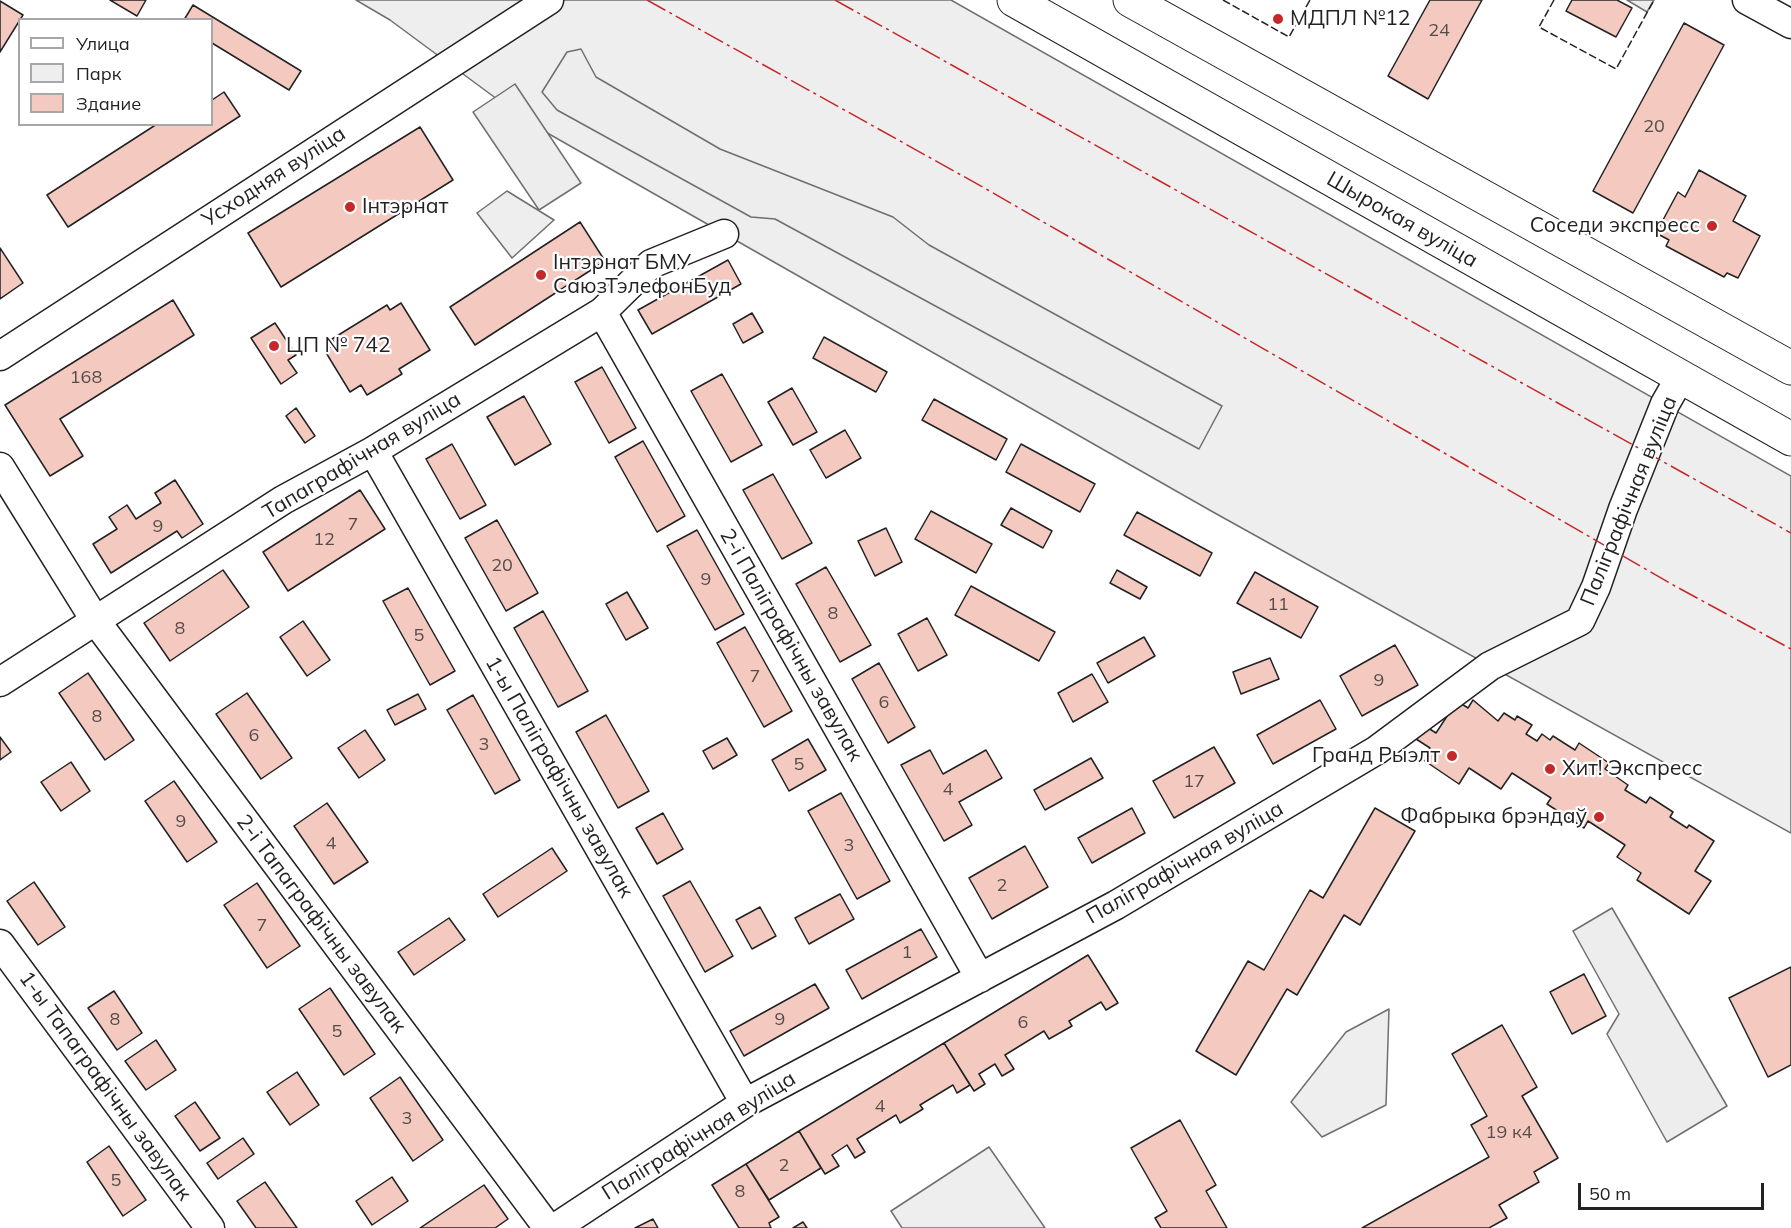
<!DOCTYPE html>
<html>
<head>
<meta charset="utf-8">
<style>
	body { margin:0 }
	#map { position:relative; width:1791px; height:1228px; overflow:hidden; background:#fff; font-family:Mulish,sans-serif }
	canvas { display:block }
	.legend { position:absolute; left:18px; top:18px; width:195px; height:108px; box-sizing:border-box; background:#fff; border:2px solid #a7a7a7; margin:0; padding:8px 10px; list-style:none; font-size:18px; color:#222 }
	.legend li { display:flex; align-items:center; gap:12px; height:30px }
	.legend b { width:30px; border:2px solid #a7a7a7 }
	.scale { position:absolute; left:1578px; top:1183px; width:186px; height:27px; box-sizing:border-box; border:3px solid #222; border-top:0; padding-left:8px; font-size:18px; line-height:21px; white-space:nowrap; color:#222; -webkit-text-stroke:4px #fff; paint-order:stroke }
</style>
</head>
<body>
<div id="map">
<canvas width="1791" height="1228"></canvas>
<ul class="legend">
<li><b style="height:8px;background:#fff"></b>Улица</li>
<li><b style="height:16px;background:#eee"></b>Парк</li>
<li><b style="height:16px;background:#f3c9c0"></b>Здание</li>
</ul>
<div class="scale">50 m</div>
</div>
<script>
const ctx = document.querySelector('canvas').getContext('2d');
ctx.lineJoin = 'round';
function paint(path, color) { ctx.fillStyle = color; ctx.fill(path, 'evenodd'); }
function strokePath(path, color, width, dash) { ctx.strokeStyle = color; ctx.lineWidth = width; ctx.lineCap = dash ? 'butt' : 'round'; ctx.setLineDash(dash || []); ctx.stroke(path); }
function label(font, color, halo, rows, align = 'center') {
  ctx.font = font + ' Mulish,sans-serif'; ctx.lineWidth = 4.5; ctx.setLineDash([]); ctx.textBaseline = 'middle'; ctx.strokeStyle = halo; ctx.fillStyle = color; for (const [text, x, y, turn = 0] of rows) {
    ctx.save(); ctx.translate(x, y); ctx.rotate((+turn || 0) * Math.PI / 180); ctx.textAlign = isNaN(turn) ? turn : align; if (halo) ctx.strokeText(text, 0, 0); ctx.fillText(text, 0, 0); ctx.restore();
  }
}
const green = new Path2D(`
	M356,0H951L1791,476V833L1213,512L528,122L390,20Z
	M507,191L554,220L512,258L477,213Z
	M1389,1009L1386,1105L1322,1137L1291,1102L1346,1032Z
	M989,1147L1045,1228H902L891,1211Z`);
const parking = new Path2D(`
	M1627,0H1654L1647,12Z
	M581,49L596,77L720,149L893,217L929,245L1222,406L1199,449L775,219L751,217L557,110L542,92L567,52Z
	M515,84L581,183L539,210L473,112Z
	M1612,908L1727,1106L1667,1142L1607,1034L1619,1014L1573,931Z`);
const building = new Path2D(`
	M110,0H146L137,16Z
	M1430,0H1482L1428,99L1388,76Z
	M1572,0H1617L1632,8L1616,37L1566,11Z
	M0,1L23,15L0,52Z
	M193,5L301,71L289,90L212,43V20H184Z
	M1684,23L1724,45L1633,213L1593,191Z
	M224,92L240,116L68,227L47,195L157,124H212V100Z
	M420,127L453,180L281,287L248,233Z
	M1699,170L1746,196L1733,221L1760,236L1738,278L1727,273L1724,277L1666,246L1669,240L1656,233L1678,192L1685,197Z
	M580,222L605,261L475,345L450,307Z
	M0,248L23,283L0,299Z
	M728,260L741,284L652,334L638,310Z
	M173,300L194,335L60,419L83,456L50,476L5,405Z
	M401,303L430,350L399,369L402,374L367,395L361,385L350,392L325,351L335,344L332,339L387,305L390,310Z
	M752,313L763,332L743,343L733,324Z
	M275,323L296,355L288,360L297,373L281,384L251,338Z
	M824,337L887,372L876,392L813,358Z
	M602,367L636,428L609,443L575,382Z
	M722,374L762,445L731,462L691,391Z
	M792,388L817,432L793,445L768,402Z
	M524,396L551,444L515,465L487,417Z
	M934,399L1007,439L996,460L922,420Z
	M296,408L315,436L305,443L286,416Z
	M845,430L861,458L826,478L810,450Z
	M643,441L685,516L657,532L615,457Z
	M452,444L486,505L460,519L426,459Z
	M1021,444L1095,484L1080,512L1006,472Z
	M773,474L812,543L782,559L743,490Z
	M175,480L203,524L182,538L177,531L111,573L93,544L117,529L109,517L127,505L136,519L161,503L155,493Z
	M360,490L385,529L288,591L263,552Z
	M1011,508L1052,531L1043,548L1001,525Z
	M931,511L992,544L976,573L915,539Z
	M1137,512L1212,553L1200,576L1124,535Z
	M497,520L538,593L506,611L465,538Z
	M886,528L902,562L875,576L858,541Z
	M697,530L744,614L715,630L667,546Z
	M826,567L871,645L840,662L796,584Z
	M223,570L249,607L170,661L144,623Z
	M1117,570L1147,587L1140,599L1110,583Z
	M1255,572L1318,607L1301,638L1237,603Z
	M971,586L1055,632L1039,661L955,615Z
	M408,588L455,671L430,685L383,601Z
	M627,592L648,628L626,640L606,604Z
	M543,611L588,691L558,707L514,628Z
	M927,618L947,655L918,671L898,634Z
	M303,621L330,660L307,676L280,637Z
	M745,627L792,711L764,727L717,643Z
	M1144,637L1155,656L1108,683L1097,663Z
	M1395,645L1418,685L1362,716L1340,676Z
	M1270,658L1279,679L1241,694L1233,672Z
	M879,663L915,727L888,743L852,679Z
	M88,673L134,740L105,760L59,693Z
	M1092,674L1108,702L1073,722L1058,693Z
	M247,693L292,758L261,779L216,714Z
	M418,694L426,709L395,725L387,710Z
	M473,695L520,780L495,794L447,710Z
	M1320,700L1336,729L1273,764L1257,735Z
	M1473,700L1498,721L1504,713L1515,720L1517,716L1532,725L1526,734L1537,741L1542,734L1550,740L1553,736L1575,750L1579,743L1609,763L1605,769L1628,785L1625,790L1646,803L1650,797L1673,812L1670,817L1687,828L1689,825L1714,841L1695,871L1711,881L1689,914L1637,880L1641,873L1617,857L1625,845L1588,821L1584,828L1547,804L1551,798L1512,773L1501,789L1469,768L1459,784L1422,759L1430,748L1416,739L1425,726L1436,733L1457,701L1468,708Z
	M606,715L649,791L618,808L576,732Z
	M365,730L385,760L359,778L338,748Z
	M0,737L11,752L0,760Z
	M727,738L737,755L713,769L703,751Z
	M808,739L826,770L789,791L772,760Z
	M1214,747L1235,783L1174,818L1153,781Z
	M930,750L943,774L986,750L1002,778L959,802L972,825L944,841L901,765Z
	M1091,758L1103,778L1045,810L1034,790Z
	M71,762L90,791L61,811L41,782Z
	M174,781L217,842L187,862L145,801Z
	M841,793L890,881L857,899L808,811Z
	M327,803L368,862L334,884L294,826Z
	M1132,808L1145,833L1092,863L1078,838Z
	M1375,808L1415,831L1360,925L1344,915L1297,995L1287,989L1236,1075L1196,1051L1248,961L1264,970L1310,890L1323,898Z
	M663,813L683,849L657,864L636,828Z
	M1025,846L1048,887L992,919L969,878Z
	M552,848L567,871L498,917L483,894Z
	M690,881L733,956L705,972L663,896Z
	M34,882L65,927L38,945L7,901Z
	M257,883L300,946L267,968L224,905Z
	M840,894L854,919L809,944L795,918Z
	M760,907L776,936L752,949L736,920Z
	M449,918L465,940L414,975L398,952Z
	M921,929L937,957L862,999L846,970Z
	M1088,955L1118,1003L1106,1010L1101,1002L1069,1021L1072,1026L1049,1039L1044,1031L1005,1055L1014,1069L1002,1076L995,1064L979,1074L985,1084L974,1091L944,1043Z
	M1791,967V1065L1768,1077L1729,998Z
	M1584,974L1606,1016L1572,1034L1550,992Z
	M815,984L829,1008L744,1056L730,1031Z
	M330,988L375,1054L344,1075L299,1009Z
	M114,991L142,1033L117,1050L88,1008Z
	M1502,1025L1537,1087L1522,1096L1558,1158L1534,1172L1539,1182L1499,1205L1507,1218L1489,1228H1362L1489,1157L1471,1125L1487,1116L1452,1054Z
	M156,1040L176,1070L146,1090L125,1061Z
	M944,1043L970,1085L957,1093L953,1085L920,1105L923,1109L900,1123L896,1115L857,1139L865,1152L855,1158L847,1145L832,1155L839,1166L825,1174L799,1131Z
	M297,1072L319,1105L290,1125L267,1092Z
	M400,1077L443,1140L413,1161L370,1098Z
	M195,1102L220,1138L200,1151L175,1116Z
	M1180,1120L1216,1185L1206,1191L1227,1228H1161L1155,1218L1167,1211L1131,1148Z
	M799,1131L821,1168L769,1200L746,1164Z
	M243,1138L254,1154L218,1179L207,1163Z
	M109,1146L146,1200L123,1216L87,1162Z
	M746,1164L779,1217L769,1223L771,1228H739L712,1185Z
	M392,1177L408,1201L372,1225L356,1201Z
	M265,1182L297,1228H256L237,1201Z
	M484,1185L508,1219L495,1228H420Z
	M653,1219L658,1228H635Z
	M803,1222L807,1228H793Z`);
const minor = new Path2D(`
	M1747,0L1791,24
	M602,312L980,978
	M0,356L549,0
	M373,451L745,1103
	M0,467L95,620L548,1228
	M0,682L283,500L373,451L602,312L651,264L724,234
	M0,944L210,1228
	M555,1228L745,1103L1116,905L1377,750L1490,666L1580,621L1596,587L1623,509L1665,404L1681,376`);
const major = new Path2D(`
	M1014,0L1791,439
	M1130,0L1791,368`);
const fence = new Path2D(`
	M1223,0L1289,37L1310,0
	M1554,0L1539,27L1616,69L1654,0`);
const power = new Path2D(`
	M647,0L988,190L1675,586L1791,649
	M835,0L1791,533`);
const markers = [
	[1278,19,6,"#c62828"],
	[350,207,6,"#c62828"],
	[1712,226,6,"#c62828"],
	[541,275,6,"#c62828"],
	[274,346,6,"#c62828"],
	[1452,756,6,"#c62828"],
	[1550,769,6,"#c62828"],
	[1599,817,6,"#c62828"]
];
const numberNames = [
	["24",1439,31],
	["20",1654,127],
	["168",86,378],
	["7",353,525],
	["9",158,527],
	["12",324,540],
	["20",502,566],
	["9",706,580],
	["11",1278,605],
	["8",833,614],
	["8",180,629],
	["5",419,636],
	["7",755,677],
	["9",1379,681],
	["6",884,703],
	["8",97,717],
	["6",254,736],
	["3",484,745],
	["5",799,765],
	["17",1194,782],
	["4",948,790],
	["9",181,822],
	["4",331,844],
	["3",849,846],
	["2",1002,886],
	["7",262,926],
	["1",907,953],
	["8",115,1020],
	["9",780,1020],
	["6",1023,1023],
	["5",337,1032],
	["4",880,1107],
	["3",407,1119],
	["19 к4",1509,1133],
	["2",784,1166],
	["5",116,1181],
	["8",740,1192]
];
const poiNames = [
	["МДПЛ №12",1290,19],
	["Інтэрнат",362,207],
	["Соседи экспресс",1700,226,"right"],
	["Інтэрнат БМУ",553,263],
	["СаюзТэлефонБуд",553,287],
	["ЦП № 742",286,346],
	["Гранд Рыэлт",1440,756,"right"],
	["Хит! Экспресс",1562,769],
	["Фабрыка брэндаў",1587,817,"right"]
];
const streetNames = [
	["Усходняя вуліца",274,177,-33],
	["Шырокая вуліца",1402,220,30],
	["Тапаграфічная вуліца",362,456,-31],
	["Паліграфічная вуліца",1629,501,-68],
	["2-і Паліграфічны завулак",791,645,60],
	["1-ы Паліграфічны завулак",559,777,60],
	["Паліграфічная вуліца",1185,863,-30],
	["2-і Тапаграфічны завулак",321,924,53],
	["1-ы Тапаграфічны завулак",105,1086,54],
	["Паліграфічная вуліца",699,1136,-32]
];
paint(green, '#eee');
strokePath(green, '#6f6f6f', 1.5);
paint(parking, '#ededed');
strokePath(parking, '#6f6f6f', 1.5);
paint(building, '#f3c9c0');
strokePath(building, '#222', 1.5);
strokePath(minor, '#222', 31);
strokePath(major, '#222', 35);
strokePath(minor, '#fff', 28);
strokePath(major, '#fff', 33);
strokePath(fence, '#222', 1.5, [8, 3]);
strokePath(power, '#c62828', 1.5, [21, 4.5, 3, 4.5]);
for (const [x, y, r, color] of markers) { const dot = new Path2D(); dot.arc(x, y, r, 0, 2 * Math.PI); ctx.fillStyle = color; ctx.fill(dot); strokePath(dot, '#fff', 2); }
label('18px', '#564c4a', null, numberNames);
label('21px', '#222', '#fff', poiNames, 'left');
label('21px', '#222', '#fff', streetNames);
</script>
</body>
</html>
